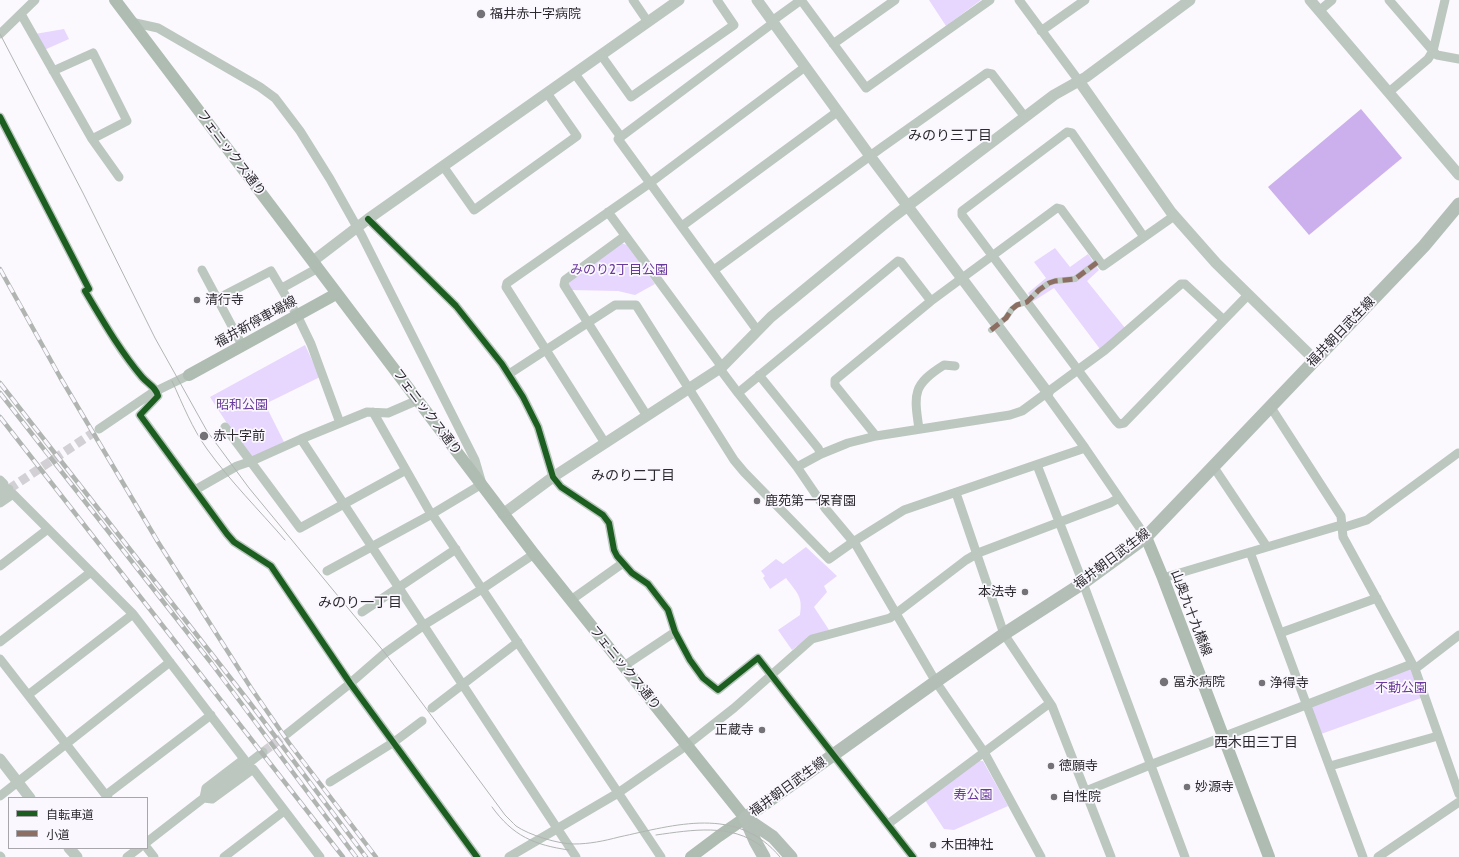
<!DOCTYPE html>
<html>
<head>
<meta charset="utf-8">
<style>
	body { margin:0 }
	#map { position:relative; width:1459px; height:857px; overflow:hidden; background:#fbf9fd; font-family:Cabin,"Noto Sans JP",sans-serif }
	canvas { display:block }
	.legend { position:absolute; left:8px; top:797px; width:140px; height:52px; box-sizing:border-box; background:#faf8fe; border:1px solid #a8a6ab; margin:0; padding:5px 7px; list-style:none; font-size:12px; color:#2c2a2f }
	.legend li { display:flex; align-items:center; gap:8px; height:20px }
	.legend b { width:20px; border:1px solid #a8a6ab }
</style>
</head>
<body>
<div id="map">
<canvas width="1459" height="857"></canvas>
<ul class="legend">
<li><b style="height:5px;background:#1b5e20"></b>自転車道</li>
<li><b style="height:5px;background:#8d6e63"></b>小道</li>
</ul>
</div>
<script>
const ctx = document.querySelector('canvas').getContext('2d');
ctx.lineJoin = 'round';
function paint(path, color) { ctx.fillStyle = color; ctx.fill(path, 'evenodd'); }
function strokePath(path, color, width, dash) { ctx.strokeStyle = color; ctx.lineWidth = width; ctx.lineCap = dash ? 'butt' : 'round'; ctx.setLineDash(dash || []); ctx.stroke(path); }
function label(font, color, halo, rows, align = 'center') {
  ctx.font = font + ' Cabin,"Noto Sans JP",sans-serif'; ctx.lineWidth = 3.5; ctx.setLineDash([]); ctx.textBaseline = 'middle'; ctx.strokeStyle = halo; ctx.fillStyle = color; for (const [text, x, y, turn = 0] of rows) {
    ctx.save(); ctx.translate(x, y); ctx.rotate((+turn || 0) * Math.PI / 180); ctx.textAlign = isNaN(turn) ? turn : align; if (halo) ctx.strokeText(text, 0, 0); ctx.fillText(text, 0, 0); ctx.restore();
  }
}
const green = new Path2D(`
	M929,0H981L946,26Z
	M64,29L69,39L44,50L35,34Z
	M621,243L627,245L655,284L635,295L618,291L571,290L568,286L570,280Z
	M1055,248L1070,267L1088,254L1099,270L1087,281L1125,328L1100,349L1054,288L1032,302L1028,293L1046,278L1034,262Z
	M305,345L320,377L265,404L284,442L250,459L210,397Z
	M806,547L837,576L824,586L827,592L814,607L829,630L811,636L792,650L778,630L800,615C803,596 797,593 786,578L770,589L763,578L765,576L761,571L776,559L783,564Z
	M1410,668L1421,698L1321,734L1311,706Z
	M977,761H983L1008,806L954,830L944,829L925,800Z`);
const water = new Path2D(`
	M1361,109L1402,158L1309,235L1268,187Z`);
const minorTunnel = new Path2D(`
	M9,489L99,429
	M263,752L288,733`);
const pedestrian = new Path2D(`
	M991,330L1006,318L1012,309L1017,305L1027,302L1039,290L1049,283L1055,281L1075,279L1099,261`);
const minor = new Path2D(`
	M633,0L648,22
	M801,0L866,88L990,0
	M1019,0L1079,81
	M1389,0L1433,51L1437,55L1459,59
	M1319,11L1332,0
	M21,14L92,139L119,177
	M772,21L801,0
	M131,22L158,28L260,87L275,98L300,131L330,179L362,236L475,460L482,484L432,514L327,571
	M1041,31L1085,0
	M0,34L35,0
	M833,44L895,0
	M601,55L631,97L734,25L717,0
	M53,71L93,53L127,121L92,139
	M575,74L621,137
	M1389,92L1428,59L1433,51L1445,0
	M0,117L89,289L85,291C103,321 120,351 142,377C148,384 156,387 158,396L140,415L227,534L234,542L271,566L350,683L477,857
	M443,166L474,210L577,136L547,93
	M608,212L722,367
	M368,219L456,306L502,364L523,397L538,427L553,477L561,487L603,515L609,523L614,550L617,556L632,573L648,584L668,610L675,632L690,660L703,678L718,690L758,658L913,857
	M682,226L837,112
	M625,236L565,280L564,285L647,416
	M1144,237L1072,133L1067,132L962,211V215L1116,421L1119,424L1124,423L1248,295
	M202,270L242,345
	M714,270L881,148L987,73L992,74L1025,117
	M282,288L318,268
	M217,299L271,271L297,315L311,344L340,423
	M757,330L618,139L773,23
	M720,369L738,393L898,261L901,262L931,301
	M509,374L615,305H636L734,460L744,472L829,559L853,542L904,510L1085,448L1146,537
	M759,375L818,448L821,454
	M738,393L797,467L825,508L856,545L936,682L984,752L1041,857
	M1046,394L1085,448
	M1270,406L1341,516L1343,537L1406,652L1415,669L1459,794
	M373,412L431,514
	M225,427L300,528L406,470
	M99,429L152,393L189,375
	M919,429C914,394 912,385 944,365L955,366
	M876,436L835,385V380L931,301L1057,208L1061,209L1103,266L1174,216
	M301,439L576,857
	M605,443L506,287L507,283L650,183L805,67
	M1037,465L1083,583L1185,857
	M1213,466L1267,547
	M797,467L821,454L848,443L876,436L1010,415L1022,411L1105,350L1181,284H1185L1224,320
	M0,480L4,484L0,486
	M195,490L237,466L252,461L301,439L367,412L388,413L418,400
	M956,493L1004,634L1052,706L1111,857
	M0,495L9,489
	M0,503L13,494L133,614L244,759L206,788L204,798L212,799L253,769L320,857
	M432,514L661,857
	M1342,528L1367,520L1458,453
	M1250,552L1363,857
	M0,566L48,529
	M1163,578L1341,525
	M571,600L623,563
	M362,612L456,549
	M1280,633L1377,598
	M0,642L91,572
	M0,659L108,798
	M624,666L675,632
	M1415,669L1459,635
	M28,695L133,614
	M432,708L518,642
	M288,733L347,686L385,653L424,625L482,589L534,554
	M1330,766L1438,736
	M330,782L394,742L422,721
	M1086,791L1150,765L1412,664
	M106,795L211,715
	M0,796L170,662
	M888,824L1050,703
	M147,842L263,752
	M147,848L154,857
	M0,856L1,857
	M127,857L139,848
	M224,857L284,811
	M509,857L618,793L687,745L734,708L812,639L890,618L966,560L978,553L1110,503L1119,498
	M1378,857L1459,802`);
const tertiary = new Path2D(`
	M757,0L870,156L1048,393
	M1310,0L1459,175
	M1079,81L1171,212L1216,263L1314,359
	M313,261L368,219L679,0
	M503,514L553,477L722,367L771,317L893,217L1054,95L1086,77L1190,0
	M0,759L30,798
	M69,848L77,857`);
const secondary = new Path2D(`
	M115,0L534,554L745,818L719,836L691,857
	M189,375L336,294
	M1146,537L1163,578L1269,857`);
const primary = new Path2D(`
	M745,818L931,685L1004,634L1083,583L1146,537L1424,246L1459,204
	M745,818L773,837L791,857
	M745,818L755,841L764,857`);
const tram = new Path2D(`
	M0,34L83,193L155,338L207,431L249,488L385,653L505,815C509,819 513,823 516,826C529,835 558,844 574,844C589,844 604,841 619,837C675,825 737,805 780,857
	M172,381C183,405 192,428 207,449C230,481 259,510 285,540
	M492,807C513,836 534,845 569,850
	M656,835C692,830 731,823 761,846`);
const rail = new Path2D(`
	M0,269L60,377L158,542L251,688L289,743L376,857
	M0,383L250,703L366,857
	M0,393L212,664L356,857
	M0,417L343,857`);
const quiet = new Path2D(`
	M991,330L1006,318L1012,309L1017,305L1027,302L1039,290L1049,283L1055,281L1075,279L1099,261`);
const cycleway = new Path2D(`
	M0,117L89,289L85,291C103,321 120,351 142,377C148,384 156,387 158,396L140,415L227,534L234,542L271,566L350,683L477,857
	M368,219L456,306L502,364L523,397L538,427L553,477L561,487L603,515L609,523L614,550L617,556L632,573L648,584L668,610L675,632L690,660L703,678L718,690L758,658L913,857`);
const markers = [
	[481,14,5,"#747277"],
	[197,300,4,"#747277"],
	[204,436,5,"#747277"],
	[757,501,4,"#747277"],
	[1025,592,4,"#747277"],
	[1164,682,5,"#747277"],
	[1262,683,4,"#747277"],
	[762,730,4,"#747277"],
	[1051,766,4,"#747277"],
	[1187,787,4,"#747277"],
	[1054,797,4,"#747277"],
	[933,845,4,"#747277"]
];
const poiNames = [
	["福井赤十字病院",490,14],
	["清行寺",205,300],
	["赤十字前",213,436],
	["鹿苑第一保育園",765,501],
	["本法寺",1017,592,"right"],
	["冨永病院",1173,682],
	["浄得寺",1270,683],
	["正蔵寺",754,730,"right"],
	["徳願寺",1059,766],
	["妙源寺",1195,787],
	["自性院",1062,797],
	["木田神社",941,845]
];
const streetNames = [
	["フェニックス通り",231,153,53],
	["福井新停車場線",256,322,-29],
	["福井朝日武生線",1341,332,-46],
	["フェニックス通り",427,412,53],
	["福井朝日武生線",1112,559,-37],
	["山奥九十九橋線",1191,613,69],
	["フェニックス通り",625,668,51],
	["福井朝日武生線",788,787,-36]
];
const parkNames = [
	["みのり2丁目公園",619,270],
	["昭和公園",242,405],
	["不動公園",1401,688],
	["寿公園",973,795]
];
const neighbourhoodNames = [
	["みのり三丁目",950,136],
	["みのり二丁目",633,476],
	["みのり一丁目",360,603],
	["西木田三丁目",1256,743]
];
paint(green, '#e7d6fe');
paint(water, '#cbb0ed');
strokePath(minorTunnel, '#d2d0d4', 9, [9, 4.5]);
strokePath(pedestrian, '#bbc7bf', 6);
strokePath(minor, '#bbc7bf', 9);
strokePath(tertiary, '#bbc7bf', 11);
strokePath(secondary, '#afbcb2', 12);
strokePath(primary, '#b2beb6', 13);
strokePath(tram, '#b0b5b2', 1);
strokePath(rail, '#b0b5b2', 4.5);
strokePath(rail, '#faf8fe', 3, [9]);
strokePath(quiet, '#8d6e63', 5, [10, 5]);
strokePath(cycleway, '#1b5e20', 6);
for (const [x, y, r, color] of markers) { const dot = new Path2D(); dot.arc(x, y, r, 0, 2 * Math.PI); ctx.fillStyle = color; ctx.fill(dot); strokePath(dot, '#faf8fe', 1.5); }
label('13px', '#2c2a2f', '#faf8fe', poiNames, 'left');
label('13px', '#2c2a2f', '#faf8fe', streetNames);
label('13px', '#69399b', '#faf8fe', parkNames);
label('14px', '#2c2a2f', '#faf8fe', neighbourhoodNames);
</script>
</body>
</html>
